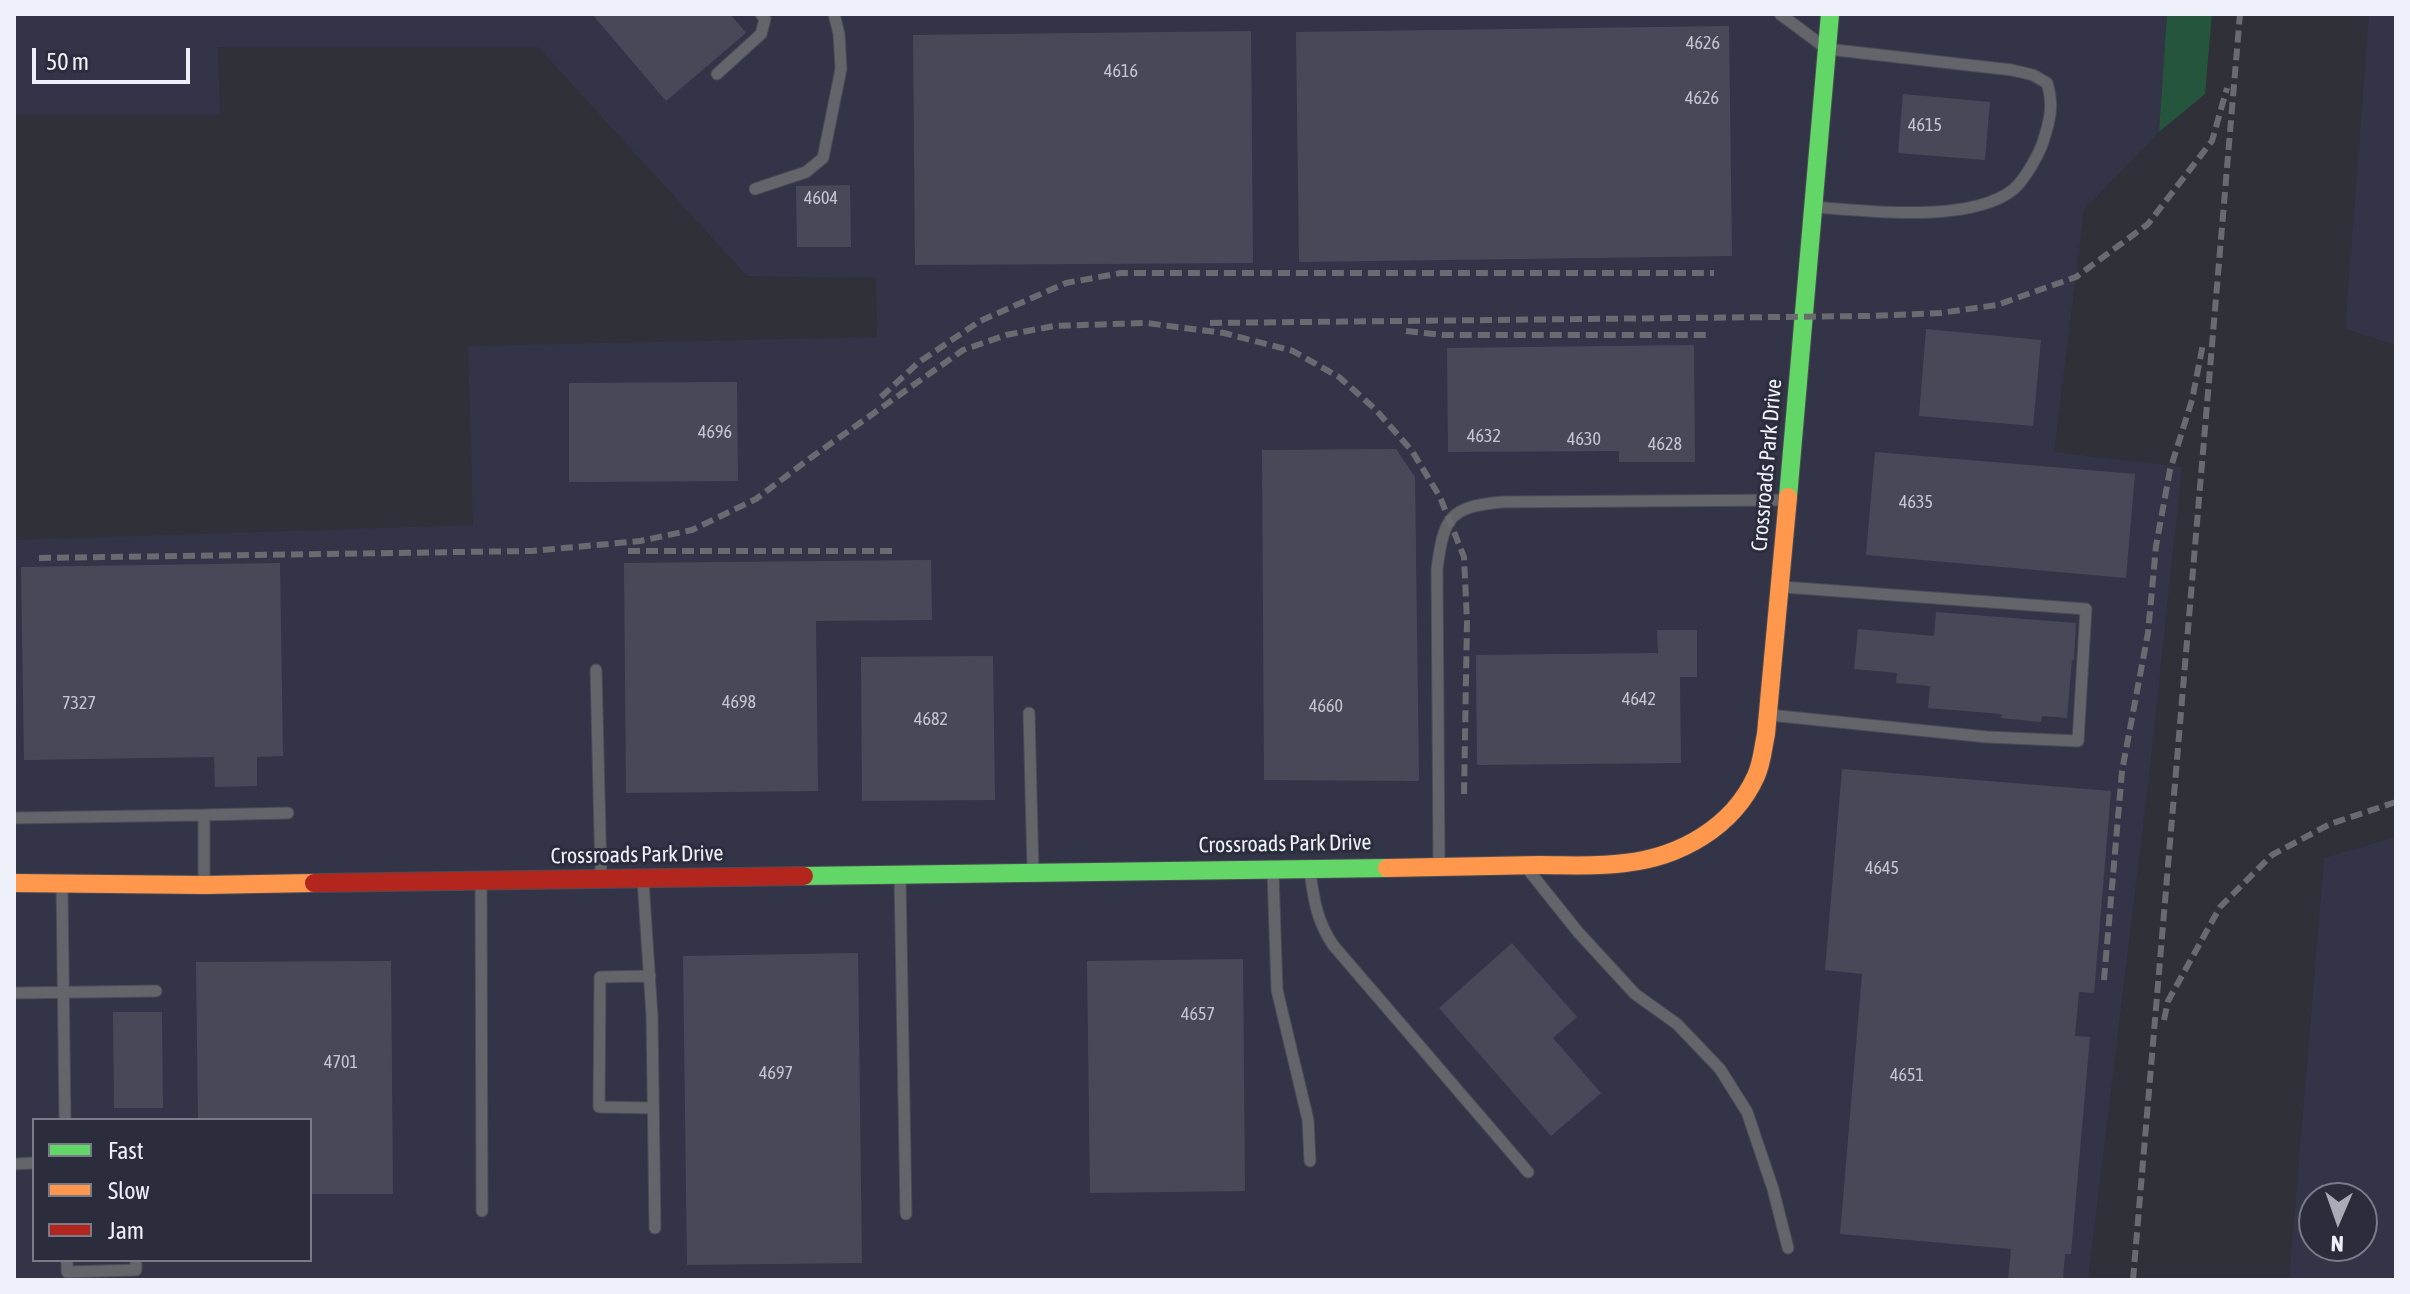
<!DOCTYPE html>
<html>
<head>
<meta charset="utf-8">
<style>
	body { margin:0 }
	#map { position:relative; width:2410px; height:1294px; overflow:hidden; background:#2f3038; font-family:"Asap Condensed",sans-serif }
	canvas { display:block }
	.frame { position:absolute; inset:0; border:16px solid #edeff9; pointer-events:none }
	.legend { position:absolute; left:32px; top:1118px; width:280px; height:144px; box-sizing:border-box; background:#2b2d3c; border:2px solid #797b88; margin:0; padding:10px 14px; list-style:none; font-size:24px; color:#edeff9 }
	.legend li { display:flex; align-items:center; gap:16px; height:40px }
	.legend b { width:40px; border:2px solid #797b88 }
	.north { position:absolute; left:2298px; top:1182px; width:80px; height:80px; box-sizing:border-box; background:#2b2d3c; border:2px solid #797b88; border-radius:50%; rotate:182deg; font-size:22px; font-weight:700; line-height:32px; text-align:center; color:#edeff9 }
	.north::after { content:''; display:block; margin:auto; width:28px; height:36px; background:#aaacb5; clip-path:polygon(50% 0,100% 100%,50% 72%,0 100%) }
	.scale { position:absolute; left:32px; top:48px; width:158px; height:36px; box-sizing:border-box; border:4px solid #edeff9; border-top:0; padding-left:10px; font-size:24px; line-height:28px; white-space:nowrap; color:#edeff9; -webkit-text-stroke:6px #2b2d3c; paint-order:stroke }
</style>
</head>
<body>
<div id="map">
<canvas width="2410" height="1294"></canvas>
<div class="frame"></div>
<ul class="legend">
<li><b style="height:10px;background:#63d668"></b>Fast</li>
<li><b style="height:10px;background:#ff974d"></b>Slow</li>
<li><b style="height:10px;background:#b3261e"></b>Jam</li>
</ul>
<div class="north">N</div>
<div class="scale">50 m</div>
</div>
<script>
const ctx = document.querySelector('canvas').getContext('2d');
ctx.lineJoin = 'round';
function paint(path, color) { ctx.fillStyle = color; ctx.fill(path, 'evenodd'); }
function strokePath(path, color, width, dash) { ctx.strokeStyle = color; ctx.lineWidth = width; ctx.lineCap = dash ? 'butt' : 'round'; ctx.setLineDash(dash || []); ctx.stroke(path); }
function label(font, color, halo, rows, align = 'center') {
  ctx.font = font + ' "Asap Condensed",sans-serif'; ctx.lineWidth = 6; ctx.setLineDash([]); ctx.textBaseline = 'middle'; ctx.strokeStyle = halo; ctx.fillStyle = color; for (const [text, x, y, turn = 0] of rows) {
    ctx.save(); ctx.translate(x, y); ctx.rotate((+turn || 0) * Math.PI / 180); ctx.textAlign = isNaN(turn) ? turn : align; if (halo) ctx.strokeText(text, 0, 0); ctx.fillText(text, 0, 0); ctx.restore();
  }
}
const built = new Path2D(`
	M14,14H2167L2159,132L2084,210L2054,452L2182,467L2150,768L2088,1280H14V540L473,525L468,346L877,337L876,278L747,276L538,47H218L220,115H14ZM34,1120H310V1260H34Z
	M2369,14H2396V345L2345,329Z
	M2396,837V1280H2289L2324,858ZM2314,1198H2362V1246H2314Z`);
const green = new Path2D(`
	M2167,14H2212L2205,94L2159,132Z`);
const building = new Path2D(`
	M592,14H730L746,33L666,101Z
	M1729,26L1732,256L1299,262L1296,32Z
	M1251,31L1253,263L915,265L913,35Z
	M1903,94L1990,102L1985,160L1898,153Z
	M850,185L851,247H797L796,186Z
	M1926,329L2041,340L2033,426L1919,416Z
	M1694,345L1695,462H1619V451L1448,452L1447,348Z
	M737,382L738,481L569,482V383Z
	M1396,449L1415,477L1419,781L1264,780L1262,450Z
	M1875,452L2135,474L2126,578L1866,555Z
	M931,560L932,620L816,621L818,791L626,793L624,563Z
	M280,563L283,756L257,757V786L215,787L214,757L24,760L21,567Z
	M1936,612L2076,623L2074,660H2072L2067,718L2042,716L2041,722L2001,718L2002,714L1928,708L1930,686L1896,683L1897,673L1854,669L1858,629L1934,636Z
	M1657,630H1697V677H1680L1681,763L1477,765L1476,655L1658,653Z
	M993,656L995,800L862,801L861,657Z
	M1842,769L2111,791L2094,993L2079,992L2075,1036L2090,1037L2071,1254H2065L2063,1280H2008L2011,1249L1840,1234L1862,974L1825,970Z
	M1512,943L1577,1017L1553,1038L1601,1093L1551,1136L1439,1008Z
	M858,953L862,1263L687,1265L683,956Z
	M1243,959L1245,1191L1090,1193L1087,961Z
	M391,961L393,1194H310V1120H198L196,962Z
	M113,1012H162L163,1108H114Z`);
const lane = new Path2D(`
	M1780,14L1827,49L2012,70L2033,75L2047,83C2054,105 2050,120 2043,142C2038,156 2025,179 2014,189C1971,224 1867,211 1815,207
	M717,74L761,34L765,19L761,14
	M755,189L806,172L823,158L841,69L839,34L834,14
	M596,670L601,875
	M1029,713L1033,871
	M1769,715L1987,737L2078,741L2086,609L1783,587
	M204,815L288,813
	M14,818L204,815V881
	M1439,863L1437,569C1444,517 1449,507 1502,502L1786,500
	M1310,872C1314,901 1317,921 1333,945L1528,1172
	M1530,872L1578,932L1635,994L1677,1024L1720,1069L1747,1112L1773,1189L1788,1248
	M1273,873L1277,990L1308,1120L1310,1161
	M900,878L906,1214
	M643,880L652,1016L655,1228
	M481,885L482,1211
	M62,888L65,1120
	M650,976L600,977L599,1107L653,1108
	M14,993L156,991
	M14,1164L34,1163
	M67,1260V1272L136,1270V1260`);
const fast = new Path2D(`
	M1788,497L1830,14
	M804,876L1387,868`);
const slow = new Path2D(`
	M1387,868C1438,867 1489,866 1540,865C1568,865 1597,867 1625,863C1680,857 1733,827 1756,776C1762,763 1763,748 1766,734L1788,497
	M14,883L204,885L314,883`);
const jam = new Path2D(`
	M314,883L804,876`);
const rail = new Path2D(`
	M1210,323L1869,316L1940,313L1997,305L2076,277L2148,224L2212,141L2227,88
	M1406,331L1443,335H1709
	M881,397L919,362L980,321L1066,283L1121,273H1714
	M628,551H897
	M39,558L532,551L640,541L692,530L756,499L809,459L963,350L1006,335L1054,326L1146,323L1224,333L1293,351L1339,377L1375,409L1412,451L1440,497L1464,557L1467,621L1464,794
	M2104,980L2122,771L2148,633L2156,546L2170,470L2192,400L2203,344
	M2164,1020L2168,1001L2220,907L2272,855L2330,824L2396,802
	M2133,1280L2240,14`);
const numberNames = [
	["4626",1703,43],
	["4616",1121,71],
	["4626",1702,98],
	["4615",1925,125],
	["4604",821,198],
	["4696",715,432],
	["4632",1484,436],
	["4630",1584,439],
	["4628",1665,444],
	["4635",1916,502],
	["4642",1639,699],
	["4698",739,702],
	["7327",79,703],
	["4660",1326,706],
	["4682",931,719],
	["4645",1882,868],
	["4657",1198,1014],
	["4701",341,1062],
	["4697",776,1073],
	["4651",1907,1075]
];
const streetNames = [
	["Crossroads Park Drive",1767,465,-85],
	["Crossroads Park Drive",1285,844,-1],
	["Crossroads Park Drive",637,855,-1]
];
paint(built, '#333448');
paint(green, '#25553c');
paint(building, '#484958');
strokePath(lane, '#4b4c53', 13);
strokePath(fast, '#4b4c53', 20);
strokePath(slow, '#4b4c53', 20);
strokePath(jam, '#4b4c53', 20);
strokePath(lane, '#64656b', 11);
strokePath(fast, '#63d668', 18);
strokePath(slow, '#ff974d', 18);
strokePath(jam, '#b3261e', 18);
strokePath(rail, '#6a6b70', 6, [12, 6]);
label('18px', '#c4c6d1', null, numberNames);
label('22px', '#edeff9', '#2b2d3c', streetNames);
</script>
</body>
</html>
